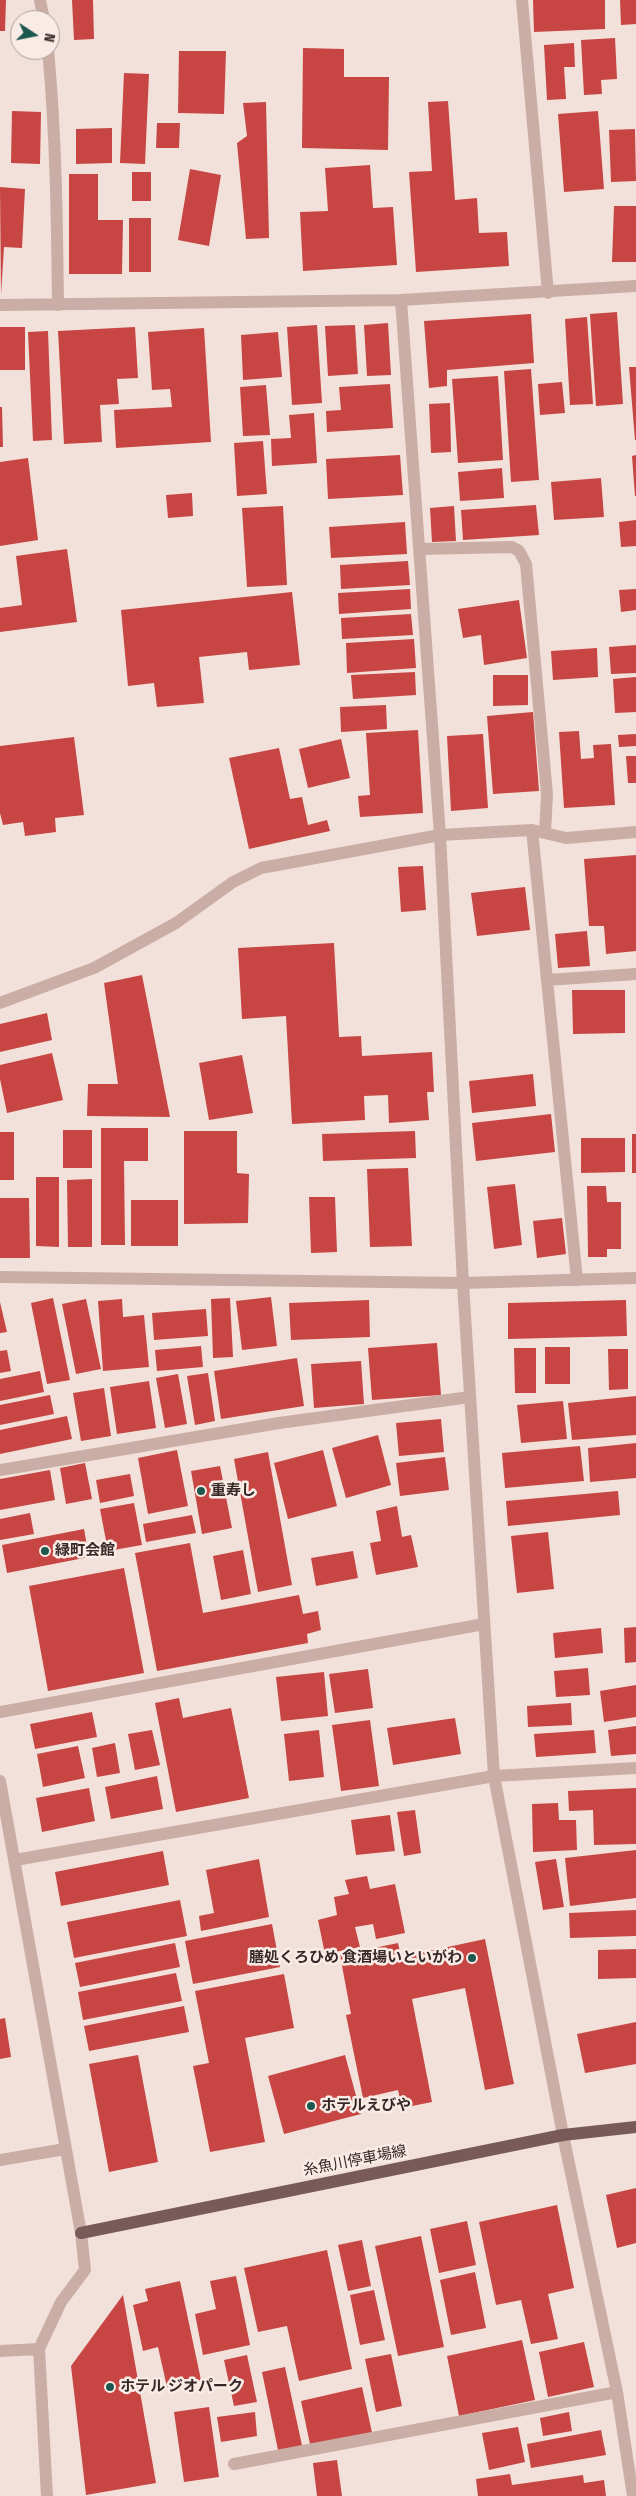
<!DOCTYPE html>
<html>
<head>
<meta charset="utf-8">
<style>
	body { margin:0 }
	#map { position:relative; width:636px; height:2496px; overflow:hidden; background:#f2e1da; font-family:"Fira Sans Condensed",sans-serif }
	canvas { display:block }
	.north { position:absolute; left:10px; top:10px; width:50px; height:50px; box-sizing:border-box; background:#f9ece6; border:1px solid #ab9e9a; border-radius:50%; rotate:101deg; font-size:14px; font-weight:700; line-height:20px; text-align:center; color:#362827 }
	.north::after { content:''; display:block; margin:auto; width:18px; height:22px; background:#1c584e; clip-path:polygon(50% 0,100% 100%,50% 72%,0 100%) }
</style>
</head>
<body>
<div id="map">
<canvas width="636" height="2496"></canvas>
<div class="north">N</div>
</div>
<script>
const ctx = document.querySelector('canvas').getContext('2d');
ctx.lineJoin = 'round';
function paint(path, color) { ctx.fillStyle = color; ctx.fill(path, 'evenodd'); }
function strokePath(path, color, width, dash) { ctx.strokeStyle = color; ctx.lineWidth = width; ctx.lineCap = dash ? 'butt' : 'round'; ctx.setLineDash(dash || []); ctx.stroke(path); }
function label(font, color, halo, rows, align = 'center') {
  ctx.font = font + ' "Fira Sans Condensed","Noto Sans JP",sans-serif'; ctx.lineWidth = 5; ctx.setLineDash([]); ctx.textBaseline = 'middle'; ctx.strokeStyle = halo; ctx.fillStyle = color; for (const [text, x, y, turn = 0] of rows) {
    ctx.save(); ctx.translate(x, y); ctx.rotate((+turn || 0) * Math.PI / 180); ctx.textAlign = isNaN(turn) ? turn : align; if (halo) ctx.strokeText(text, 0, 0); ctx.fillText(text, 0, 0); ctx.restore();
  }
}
const building = new Path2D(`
	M0,0H6L5,31H0Z
	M72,0H93L94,39L74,40Z
	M533,0H605V29L534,32Z
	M620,0H636V24L621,25Z
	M615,38L617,79L601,80L602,94L584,95L581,40Z
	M574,43L575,67H564L566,99L547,100L544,45Z
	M303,48L344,49V77H389L388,150L302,148Z
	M179,51H226L224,114L178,113Z
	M124,73L149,74L145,164L120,163Z
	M448,101L455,200L477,198L479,233L507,232L509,266L416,272L409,172L432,171L428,102Z
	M266,102L269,238L246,239L237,143L247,136L243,103Z
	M12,111L41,112L40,164L11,163Z
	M598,111L604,189L564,192L558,114Z
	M157,123H180L179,148H156Z
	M112,128V163L76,164V129Z
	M635,129L636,181L611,182L609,130Z
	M370,165L373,208L393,207L397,265L303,271L300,212L328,211L325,168Z
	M190,169L221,175L209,246L178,240Z
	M132,172H151V201H132Z
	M69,174H98V220H123L122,274H69Z
	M0,187L25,189L22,248L4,247L1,295Z
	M614,206H636V262H612Z
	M129,218H151V272H129Z
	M617,312L623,404L596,406L590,314Z
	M531,314L534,363L447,370V386L429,388L424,321Z
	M587,317L593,404L570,405L565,319Z
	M388,323L391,375L367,376L364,325Z
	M317,325L322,403L292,405L287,327Z
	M355,325L358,374L328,376L325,326Z
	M0,327H25V370H0Z
	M135,327L138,378L117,379L119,404L100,405L102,442L64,444L58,331Z
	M204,328L211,442L116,448L114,410L172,407L170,389L152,390L148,332Z
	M48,331L52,440L33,441L28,332Z
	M278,332L282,377L243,380L241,335Z
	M629,367H636V440H635Z
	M531,369L539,480L511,482L504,371Z
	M498,376L503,460L458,463L452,379Z
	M562,382L565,413L540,415L538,384Z
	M390,384L393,428L327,432L326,411L341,410L339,387Z
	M266,385L270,435L243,436L240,387Z
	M450,403L451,452L431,453L429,404Z
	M0,407H2L3,447H0Z
	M314,413L317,463L272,466L271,439L291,438L289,415Z
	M263,441L267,494L237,496L234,443Z
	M400,455L403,495L328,499L326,459Z
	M636,455V496H635L632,456Z
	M28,458L38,540L0,546V462Z
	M502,468L504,498L460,501L458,472Z
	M601,478L604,517L554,520L551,482Z
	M192,493L193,516L168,518L166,495Z
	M536,505L539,535L463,540L461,510Z
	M283,506L287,585L247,587L242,508Z
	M454,506L456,541L432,542L430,508Z
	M636,520V546L621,547L619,522Z
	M405,522L407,554L331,558L329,527Z
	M67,549L77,622L0,632V608L22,605L16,556Z
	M408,561L410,585L341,589L340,565Z
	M410,589L411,609L339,614L338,593Z
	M636,589V610L621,612L619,590Z
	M292,592L300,665L249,670L247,652L199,657L204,703L157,707L154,683L128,686L121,610Z
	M519,600L527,658L484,665L481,635L463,638L458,609Z
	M411,614L413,635L342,639L341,618Z
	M414,639L416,668L347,673L346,643Z
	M636,645V673L611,674L609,647Z
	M597,648L598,677L553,680L551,651Z
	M415,672L416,695L353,699L351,675Z
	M493,675H528V705L493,706Z
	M636,677V712L615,713L613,679Z
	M386,705L387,729L341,732L340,707Z
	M533,712L539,791L493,794L487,716Z
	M418,730L423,813L360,817L358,796L370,795L366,733Z
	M579,731L581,759L594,758L593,745L611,744L615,805L564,808L559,732Z
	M483,734L488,808L451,811L447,736Z
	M636,734V746L619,747L618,735Z
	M74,737L84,815L55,818L56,832L25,836L23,822L3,825L0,813V746Z
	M341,739L350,778L308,788L299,749Z
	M279,748L290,799L302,797L308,825L327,820L330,831L249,849L229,758Z
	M626,756H636V783H628Z
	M636,855V951L606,954L604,926H589L584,859Z
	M423,866L426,910L401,912L398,867Z
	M525,887L530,930L477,936L471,893Z
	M587,931L590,966L558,968L555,934Z
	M334,943L339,1037L361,1036L362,1056L432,1052L434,1092H427L429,1120L389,1123L388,1095L364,1096L365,1120L292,1124L286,1016L242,1019L238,948Z
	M142,975L170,1117L87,1116L88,1084H118L104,983Z
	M572,990H625V1033L573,1034Z
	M47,1013L52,1040L0,1052V1024Z
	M52,1053L63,1100L7,1113L0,1079V1065Z
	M242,1055L253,1113L209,1120L199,1063Z
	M533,1074L536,1106L472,1113L469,1081Z
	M551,1114L555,1152L476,1161L472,1123Z
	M101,1128H148V1161H124L125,1245H101Z
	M63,1130H92V1168H63Z
	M184,1131H237V1173L249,1174L248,1223L184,1224Z
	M415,1131L416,1158L323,1161L322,1134Z
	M0,1132H14V1180H0Z
	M632,1134H636V1173H632Z
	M581,1138H625V1172L581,1173Z
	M408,1168L412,1246L370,1247L367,1169Z
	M36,1177H59V1247L36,1246Z
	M92,1179V1247H68L67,1180Z
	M515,1184L522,1245L494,1249L487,1187Z
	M587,1186H606L607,1202H621V1249H607V1257H588Z
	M309,1197H335L337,1252L311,1253Z
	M0,1198H29L30,1258H0Z
	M131,1200H178V1246H131Z
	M562,1218L566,1254L537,1258L533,1221Z
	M271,1297L277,1346L242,1350L236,1301Z
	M53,1298L70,1380L47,1384L31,1303Z
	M230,1298L233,1357L213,1358L211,1299Z
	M86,1299L101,1369L76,1374L62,1304Z
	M122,1299L123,1317L144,1315L149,1367L103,1371L98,1301Z
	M369,1300L370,1337L291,1340L289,1303Z
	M626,1300L627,1336L508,1339V1303Z
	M0,1302L7,1332L0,1333Z
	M206,1309L208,1336L154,1340L152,1313Z
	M437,1343L441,1395L372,1400L368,1348Z
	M201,1346L203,1367L157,1371L155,1350Z
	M545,1347H570V1384H545Z
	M514,1348H536V1393H515Z
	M608,1349H628V1389L609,1390Z
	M7,1350L11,1371L0,1373V1351Z
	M297,1358L304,1406L221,1419L214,1371Z
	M361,1361L364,1404L314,1408L311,1364Z
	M40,1371L44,1392L0,1401V1379Z
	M208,1373L215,1421L195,1425L187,1376Z
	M178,1374L187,1424L165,1428L156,1378Z
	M149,1381L156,1428L117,1434L110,1387Z
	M104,1388L111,1436L81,1441L73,1393Z
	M50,1395L54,1414L0,1425V1405Z
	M636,1396V1435L572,1440L568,1403Z
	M563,1401L567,1439L521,1443L517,1405Z
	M67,1416L72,1439L0,1454V1430Z
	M441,1419L444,1452L399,1456L396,1423Z
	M378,1435L391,1485L346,1498L332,1448Z
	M636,1443V1478L590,1482L588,1448Z
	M580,1446L584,1481L505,1488L502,1453Z
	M177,1450L188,1506L148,1514L138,1458Z
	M323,1450L337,1506L288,1519L274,1463Z
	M268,1452L292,1585L258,1592L234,1459Z
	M445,1457L449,1490L400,1496L396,1463Z
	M85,1463L92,1499L66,1504L60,1468Z
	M220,1466L232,1528L202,1534L191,1471Z
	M50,1470L55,1500L0,1510V1479Z
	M130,1474L134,1496L100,1503L96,1480Z
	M618,1491L620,1515L508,1526L506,1501Z
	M134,1503L142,1545L108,1551L100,1509Z
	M397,1506L402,1537L411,1535L418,1567L376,1575L370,1543L381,1541L376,1511Z
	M30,1513L34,1534L0,1540V1519Z
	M192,1515L196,1533L146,1542L143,1524Z
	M84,1529L89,1557L7,1573L2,1545Z
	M548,1532L554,1589L517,1593L511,1536Z
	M190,1543L203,1613L299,1595L303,1614L318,1611L321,1630L307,1634L308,1643L157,1671L135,1553Z
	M243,1550L251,1594L221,1600L213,1556Z
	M353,1551L358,1578L316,1586L311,1558Z
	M124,1568L144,1673L48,1691L29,1586Z
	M636,1627V1662L625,1663L624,1628Z
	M601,1628L603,1653L555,1658L553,1633Z
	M588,1668L590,1695L556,1697L554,1671Z
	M368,1669L373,1708L335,1713L329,1674Z
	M324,1672L328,1716L281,1721L276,1677Z
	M636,1685V1717L604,1722L600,1691Z
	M179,1698L183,1718L231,1708L249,1798L176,1812L155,1703Z
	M571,1703L572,1725L528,1727L527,1706Z
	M92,1712L97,1737L35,1749L30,1724Z
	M455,1718L461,1754L393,1765L387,1728Z
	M370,1720L379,1786L341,1791L332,1725Z
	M636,1726V1754L611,1756L608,1730Z
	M152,1730L160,1765L135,1770L128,1734Z
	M319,1730L324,1777L289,1781L284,1734Z
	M594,1730L596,1753L536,1757L534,1734Z
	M115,1743L120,1773L97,1777L92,1748Z
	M78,1746L85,1778L43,1787L37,1754Z
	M157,1776L163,1809L111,1819L105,1787Z
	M89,1788L95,1821L42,1832L36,1798Z
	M636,1788V1844L594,1845L593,1810L569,1811L568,1791Z
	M558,1803L559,1820H576L577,1850L533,1852L532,1804Z
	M415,1810L421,1853L404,1856L397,1812Z
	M390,1815L395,1851L356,1855L351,1820Z
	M636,1850V1898L570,1906L565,1858Z
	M163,1851L169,1885L61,1906L55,1872Z
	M259,1859L269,1917L201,1931L199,1916L214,1913L206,1870Z
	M556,1859L564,1907L543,1910L535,1862Z
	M367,1876L370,1889L395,1884L405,1933L376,1939L373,1924L355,1927L360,1947L325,1954L318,1920L337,1915L334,1897L349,1894L345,1880Z
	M180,1900L187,1936L74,1958L67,1922Z
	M636,1910V1936L570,1938L569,1913Z
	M272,1924L280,1967L193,1984L185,1941Z
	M485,1939L514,2084L485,2090L465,1988L412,1999L432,2102L402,2108L398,2090L363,2098L346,2015L351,2014L340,1955L398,1943L401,1957Z
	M175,1943L180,1967L80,1987L75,1963Z
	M636,1949V1978L598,1979V1950Z
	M176,1973L182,2001L83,2020L78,1992Z
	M284,1974L294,2028L245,2038L265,2142L210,2152L193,2066L209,2063L195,1991Z
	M184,2006L189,2032L89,2051L84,2026Z
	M5,2018L11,2057L0,2059V2019Z
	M636,2022V2064L585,2073L577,2034Z
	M138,2055L158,2162L109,2172L89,2064Z
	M345,2055L361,2114L284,2134L268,2076Z
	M636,2188V2243L617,2248L606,2195Z
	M557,2205L574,2288L548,2294L558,2339L531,2344L521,2300L496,2305L479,2222Z
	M467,2221L476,2265L439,2273L430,2229Z
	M421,2236L444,2347L398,2356L375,2246Z
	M362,2240L371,2286L348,2291L338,2245Z
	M327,2250L352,2369L299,2381L287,2326L258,2332L244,2268Z
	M475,2272L486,2328L451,2335L440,2280Z
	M236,2276L250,2345L203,2355L195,2314L216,2309L210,2281Z
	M180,2281L201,2380L167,2387L158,2347L143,2351L133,2305L148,2301L145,2289Z
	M374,2290L385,2340L360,2345L350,2295Z
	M123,2295L156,2483L86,2495L71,2366Z
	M522,2340L535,2400L459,2416L447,2356Z
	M584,2342L594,2387L548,2397L539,2352Z
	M391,2354L402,2406L376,2412L365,2359Z
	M247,2355L257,2402L234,2406L224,2360Z
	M285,2367L303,2450L279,2455L262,2372Z
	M362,2387L373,2437L311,2449L301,2401Z
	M209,2407L219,2477L184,2482L174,2412Z
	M255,2412L257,2436L221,2442L217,2417Z
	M569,2412L572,2431L543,2436L540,2418Z
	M518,2427L525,2462L489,2470L482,2433Z
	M601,2430L606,2455L531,2468L527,2444Z
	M337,2460L342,2496H317L313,2463Z
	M510,2474L512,2485L583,2475L584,2483L604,2480L606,2496H478L476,2479Z`);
const minor = new Path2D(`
	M40,0L44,20
	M522,0L548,293
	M48,50C56,135 57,220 58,305
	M401,300L440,835L463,1283L494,1776L563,2135L617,2392L633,2496
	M0,305L401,300L636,286
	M420,549L512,547L519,551L526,564L547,794L545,833
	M532,830L577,1280
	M547,980L636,974
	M0,1003L94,968L176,923L233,882L261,868L440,835L532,830L566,838L636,832
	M0,1277L463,1283L636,1278
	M0,1470L279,1423L470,1397
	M0,1712L484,1624
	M0,1781L81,2233L85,2270L61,2302L39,2349L47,2496
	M15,1860L494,1776L636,1768
	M0,2160L65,2149
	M0,2351L39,2349
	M234,2464L617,2392`);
const major = new Path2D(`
	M81,2233L563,2135L636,2127`);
const markers = [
	[201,1491,5,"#1c584e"],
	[45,1551,5,"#1c584e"],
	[472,1958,5,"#1c584e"],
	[311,2106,5,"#1c584e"],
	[110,2387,5,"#1c584e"]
];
const poiNames = [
	["重寿し",211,1491],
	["緑町会館",55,1551],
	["膳処くろひめ 食酒場いといがわ",462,1958,"right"],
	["ホテルえびや",321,2106],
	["ホテル ジオパーク",120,2387]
];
const streetNames = [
	["糸魚川停車場線",355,2161,-11]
];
paint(building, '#c74542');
strokePath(minor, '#caaea6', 12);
strokePath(major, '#785b58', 12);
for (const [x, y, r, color] of markers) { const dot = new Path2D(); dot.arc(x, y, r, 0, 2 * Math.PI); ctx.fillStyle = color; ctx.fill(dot); strokePath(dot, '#f9ece6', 2); }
label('bold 15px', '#362827', '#f9ece6', poiNames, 'left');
label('15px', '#362827', '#f9ece6', streetNames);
</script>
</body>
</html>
